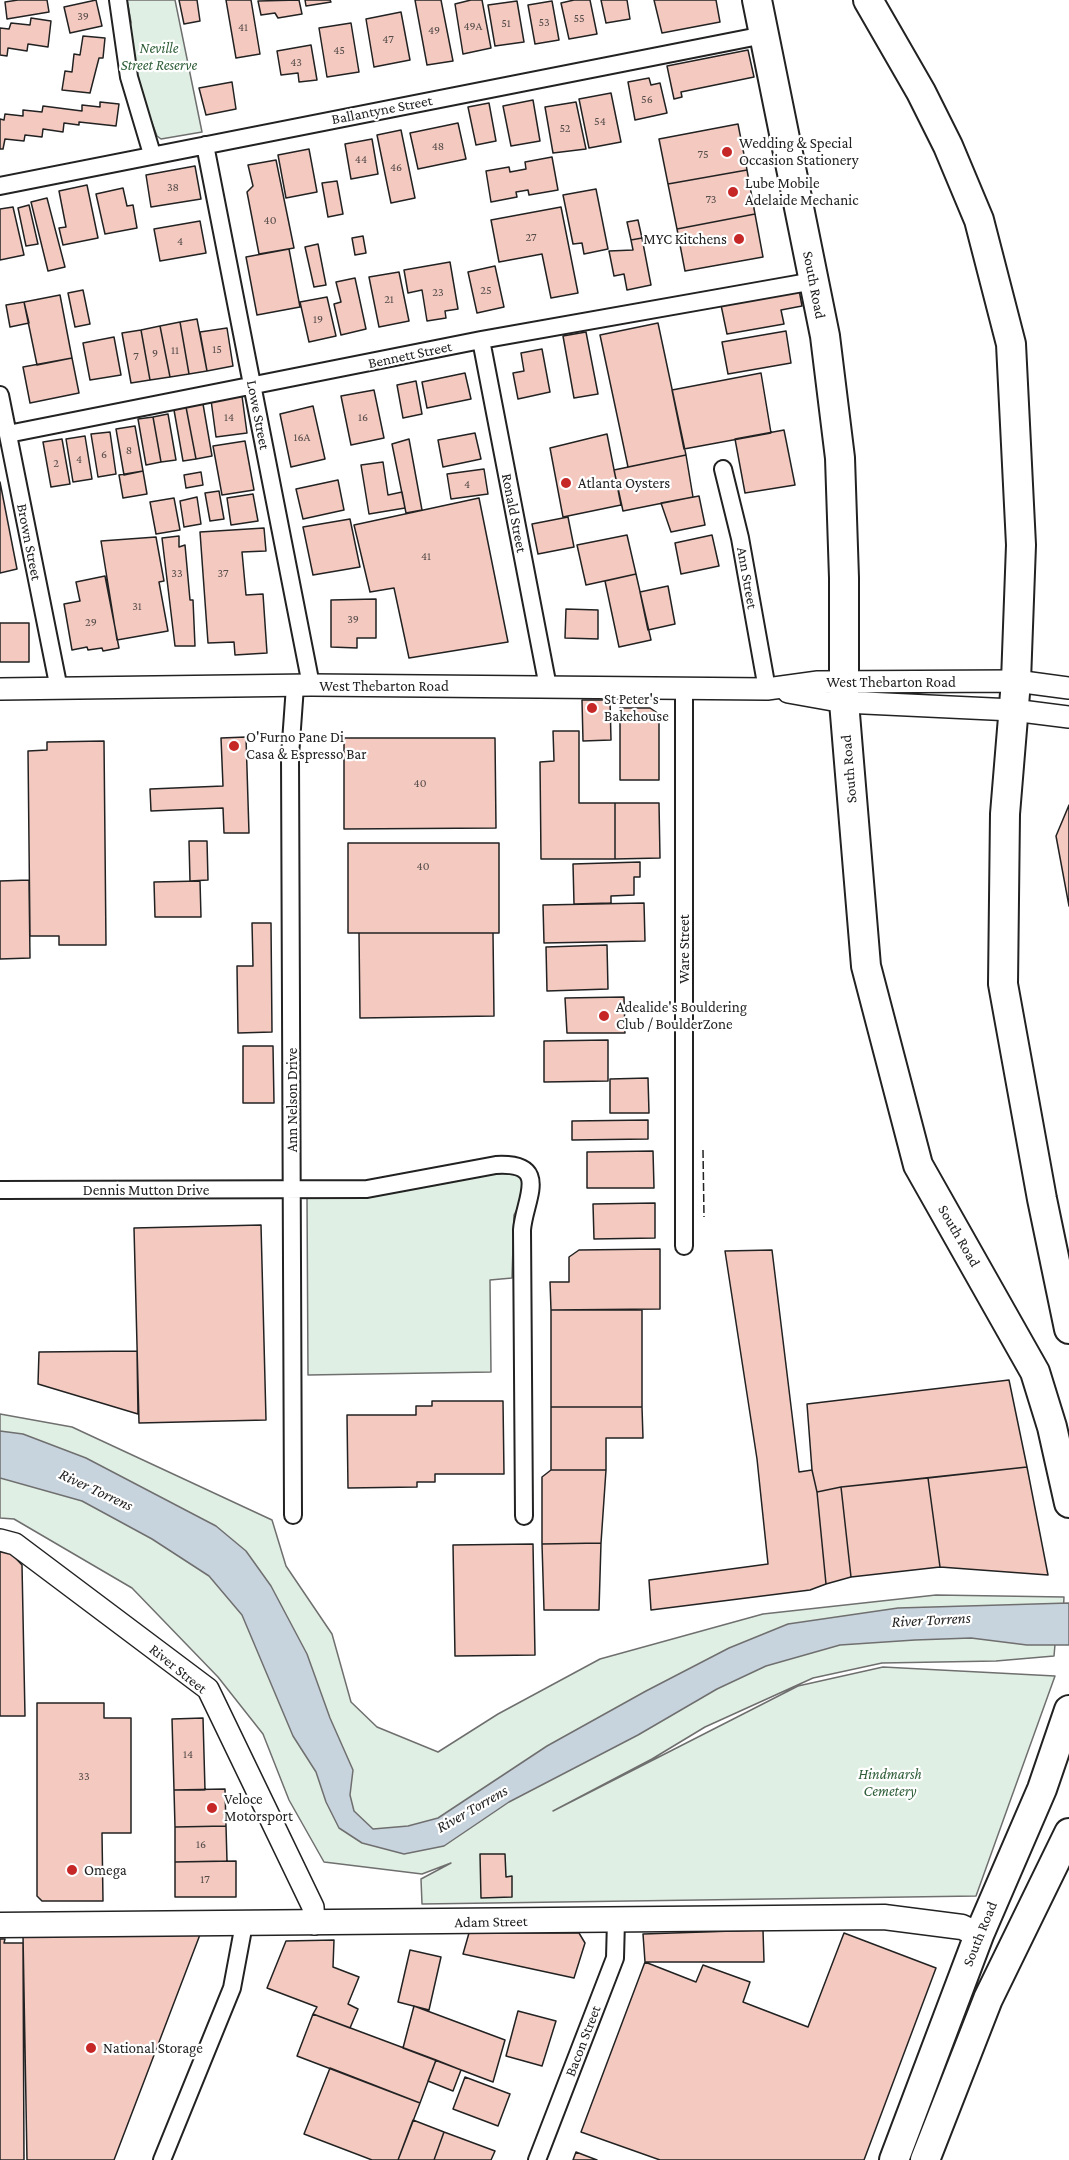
<!DOCTYPE html>
<html>
<head>
<meta charset="utf-8">
<style>
	body { margin:0 }
	canvas { display:block; background:#fff }
</style>
</head>
<body>
<canvas width="1069" height="2160"></canvas>
<script>
const ctx = document.querySelector('canvas').getContext('2d');
ctx.lineJoin = 'round';
function paint(path, color) { ctx.fillStyle = color; ctx.fill(path, 'evenodd'); }
function strokePath(path, color, width, dash) { ctx.strokeStyle = color; ctx.lineWidth = width; ctx.lineCap = dash ? 'butt' : 'round'; ctx.setLineDash(dash || []); ctx.stroke(path); }
function label(font, color, halo, rows, align = 'center') {
  ctx.font = font + ' "Crimson Pro",serif'; ctx.lineWidth = 4.5; ctx.setLineDash([]); ctx.textBaseline = 'middle'; ctx.strokeStyle = halo; ctx.fillStyle = color; for (const [text, x, y, turn = 0] of rows) {
    ctx.save(); ctx.translate(x, y); ctx.rotate((+turn || 0) * Math.PI / 180); ctx.textAlign = isNaN(turn) ? turn : align; if (halo) ctx.strokeText(text, 0, 0); ctx.fillText(text, 0, 0); ctx.restore();
  }
}
const green = new Path2D(`
	M127,0H175L202,132L161,139L157,136L134,76L127,38L131,22Z
	M500,1171L520,1175L525,1182L522,1200L514,1215L512,1278L490,1280L491,1372L308,1375L307,1197H370Z
	M0,1414L72,1427L272,1520L286,1566L332,1634L351,1702L377,1727L438,1752L498,1714L600,1659L763,1614L936,1595L1064,1597L1063,1617L1057,1621L1054,1656L996,1661L882,1663L813,1678L705,1727L652,1759L553,1811L798,1686L883,1667L1055,1676L976,1896L422,1904L421,1879L451,1863L422,1874L324,1862L289,1800L263,1734L218,1677L132,1588L14,1519L0,1518Z`);
const water = new Path2D(`
	M0,1431L23,1434L86,1458L216,1526L246,1551L271,1586L307,1654L330,1718L353,1770L350,1795L354,1811L373,1829L408,1826L438,1818L547,1746L646,1691L729,1648L788,1624L898,1608L1069,1603V1645H1027L971,1638L915,1640L840,1645L766,1666L717,1689L638,1735L509,1802L444,1846L404,1854L362,1843L339,1828L326,1802L316,1772L293,1736L242,1615L209,1576L152,1539L82,1501L0,1478Z`);
const building = new Path2D(`
	M18,0H47L49,12L7,19L5,2Z
	M96,0L102,26L70,33L64,7Z
	M179,0H197L200,21L184,24Z
	M226,0H251L260,54L236,58Z
	M299,0L302,14L278,18L275,13L261,15L258,1Z
	M305,0H330L331,2L306,6Z
	M415,0H441L453,61L427,65Z
	M471,0H482L491,48L463,54L455,4Z
	M574,0H590L597,34L569,39L561,3Z
	M601,0H627L630,19L606,23Z
	M654,0H716L720,22L662,33Z
	M517,1L524,42L495,46L488,5Z
	M552,1L559,40L535,44L528,5Z
	M401,12L410,60L374,67L366,19Z
	M31,18L51,21L48,47L28,44L27,51L8,48L7,56L0,55V28L9,29L11,23L30,25Z
	M351,23L359,72L327,77L319,28Z
	M83,36L105,38L103,58H99L90,93L62,90L65,71L72,72L74,54L80,55Z
	M311,45L317,80L299,82L298,73L281,75L277,51Z
	M748,50L754,77L681,92L682,97L674,99L667,66Z
	M649,78L651,85L660,83L667,113L635,120L628,82Z
	M232,82L236,109L206,115L199,88Z
	M611,93L621,142L589,148L579,99Z
	M533,100L540,141L511,146L503,106Z
	M100,102L119,104L116,126L79,122V125L64,123L63,132L43,129L42,137L25,135L24,141L5,139L3,149H0V119L4,120L5,114L23,116V110L42,112L43,106L82,111V105L100,107Z
	M576,102L586,149L553,153L545,107Z
	M489,103L496,141L476,145L468,107Z
	M458,123L466,159L418,169L410,133Z
	M738,124L747,170L668,184L659,139Z
	M401,130L415,198L391,203L377,135Z
	M372,139L378,174L351,179L345,144Z
	M309,149L317,192L286,198L278,155Z
	M552,157L558,190L529,195L528,190L516,192L517,197L491,202L486,171L509,167L510,172L526,169L525,162Z
	M276,160L294,248L259,254L247,192L253,186L248,165Z
	M195,166L201,199L151,207L146,175Z
	M747,170L755,214L677,229L668,184Z
	M337,181L343,214L328,217L322,183Z
	M87,185L98,238L63,245L59,228L66,227L59,191Z
	M123,188L127,206L133,205L137,228L105,234L96,194Z
	M596,189L608,249L584,254L582,243L573,244L563,195Z
	M47,198L65,267L48,271L31,202Z
	M29,205L38,244L26,246L18,208Z
	M13,207L24,255L0,260V209Z
	M561,207L578,293L551,298L542,254L499,262L491,220Z
	M755,214L763,257L685,271L677,229Z
	M638,220L642,238L631,240L627,222Z
	M200,221L206,253L160,261L154,229Z
	M363,236L366,253L355,255L352,238Z
	M642,238L651,285L627,290L624,274L614,276L609,251L633,250L631,240Z
	M318,244L326,285L314,287L305,247Z
	M289,249L300,307L257,315L246,257Z
	M450,262L458,309L445,311L446,318L427,321L422,290L408,293L404,270Z
	M495,266L504,307L477,313L468,272Z
	M399,272L409,321L379,327L369,277Z
	M355,278L366,329L341,335L334,304L341,302L336,282Z
	M83,290L90,324L75,327L68,293Z
	M799,290L802,306L781,310L784,324L727,334L721,305Z
	M60,295L72,358L37,365L24,302Z
	M327,297L336,336L309,342L300,302Z
	M24,302L29,323L10,327L6,305Z
	M197,319L207,371L189,374L180,322Z
	M180,322L189,374L170,377L160,326Z
	M658,323L686,455L628,467L600,335Z
	M160,326L170,377L150,380L141,330Z
	M227,328L233,366L207,371L200,332Z
	M141,330L150,380L131,383L122,333Z
	M786,331L791,363L728,374L722,342Z
	M586,332L598,394L574,398L563,336Z
	M114,337L121,375L90,380L83,343Z
	M542,349L550,392L518,399L513,373L524,371L521,353Z
	M72,358L79,393L30,403L23,367Z
	M465,373L471,399L427,408L422,382Z
	M761,373L771,433L684,449L672,390Z
	M416,381L422,414L403,418L397,385Z
	M374,390L384,438L351,445L341,396Z
	M242,396L247,433L216,437L211,400Z
	M203,404L212,456L196,459L186,407Z
	M313,406L325,459L291,467L280,414Z
	M186,407L196,459L183,461L174,410Z
	M168,414L176,460L161,462L153,417Z
	M153,417L161,462L146,465L138,419Z
	M135,426L143,471L124,475L116,429Z
	M784,430L795,485L745,493L735,439Z
	M110,432L116,474L98,477L91,434Z
	M475,433L481,459L443,467L438,440Z
	M607,434L621,505L563,517L550,448Z
	M85,436L92,479L73,482L66,439Z
	M62,439L70,484L51,487L43,442Z
	M409,439L422,510L406,513L392,444Z
	M245,441L254,490L222,495L213,446Z
	M686,455L693,497L623,511L614,470Z
	M383,462L388,495L402,492L405,508L369,514L361,465Z
	M484,469L488,494L451,499L447,474Z
	M143,471L147,494L123,498L119,475Z
	M201,472L203,485L186,488L184,475Z
	M338,480L344,510L303,519L296,489Z
	M0,482L17,569L0,573Z
	M219,491L224,519L210,521L205,493Z
	M253,494L258,521L231,525L227,498Z
	M699,496L705,525L671,532L661,503Z
	M197,497L201,524L184,527L180,501Z
	M174,498L180,530L156,534L150,502Z
	M479,498L508,642L409,658L394,588L370,592L354,525Z
	M568,517L574,547L538,554L532,524Z
	M350,519L360,567L313,575L303,527Z
	M264,528L266,551L242,552L246,595L263,594L267,653L235,655L234,642L208,643L200,532Z
	M627,535L636,574L586,585L577,545Z
	M712,535L719,566L681,574L675,543Z
	M179,536V547L185,545L190,600H193L195,646H175L162,538Z
	M156,537L164,581L159,582L168,631L117,640L101,541Z
	M636,574L651,640L619,647L605,581Z
	M105,576L119,648L103,651L102,648L88,650L87,647L72,650L64,604L80,601L76,582Z
	M668,586L675,624L648,630L640,592Z
	M376,599V638H357V648L331,647V600Z
	M566,609L598,610V639L565,638Z
	M0,623H29V662H0Z
	M582,700H610L611,740L583,741Z
	M620,708H650L659,714V780H620Z
	M553,731H579V803H615V859H541L540,762L554,761Z
	M246,737L249,833H224L223,808L151,811L150,789L223,786L221,738Z
	M344,738H495L496,828L344,829Z
	M104,741L106,945H59V936H30L28,751L47,750V742Z
	M615,803H659L660,858L615,859Z
	M1069,805V906L1056,836Z
	M189,841H207L208,880L190,881Z
	M348,843H499V933H348Z
	M640,862V877H634V895L611,896V903L574,904L573,864Z
	M29,880L30,958L0,959V881Z
	M200,881L201,917H155L154,882Z
	M644,903L645,941L544,943L543,905Z
	M252,923H271L272,1032L238,1033L237,966H253Z
	M359,933H493L494,1016L360,1018Z
	M607,945L608,989L547,991L546,947Z
	M624,997L625,1033H567L565,998Z
	M608,1040V1081L544,1082V1041Z
	M243,1046H273L274,1103H243Z
	M648,1078L649,1113H610V1079Z
	M648,1120V1139L572,1140V1121Z
	M653,1151L654,1188H587V1152Z
	M655,1203V1238L594,1239L593,1204Z
	M261,1225L266,1420L139,1423L134,1228Z
	M660,1249V1309L551,1310L550,1282H569V1257L579,1250Z
	M772,1250L799,1472L812,1470L817,1492L826,1584L810,1590L651,1610L649,1580L768,1564L757,1459L725,1251Z
	M551,1310H642V1407H551Z
	M137,1351L138,1414L38,1384L39,1352Z
	M1009,1380L1027,1467L841,1487L817,1492L812,1470L807,1404Z
	M432,1401H503L504,1474H435V1482H417V1487L348,1488L347,1415H416V1406H432Z
	M551,1407H642L643,1438H606V1470H551Z
	M1027,1467L1048,1575L940,1567L928,1478Z
	M551,1470H606L601,1543L542,1544V1477Z
	M928,1478L940,1567L851,1577L841,1487Z
	M841,1487L851,1577L826,1584L817,1492Z
	M601,1543L599,1610H544L542,1544Z
	M533,1544L535,1655L455,1656L453,1545Z
	M8,1550L22,1565L25,1716H0V1551Z
	M37,1703H104V1718H131V1833H102L103,1901H42L37,1896Z
	M203,1718L205,1790H174L172,1719Z
	M225,1789L226,1826L175,1827L174,1790Z
	M226,1826L227,1861L175,1862V1827Z
	M480,1854H505L506,1877L512,1876V1897L481,1898Z
	M236,1861V1897H175V1862Z
	M763,1930L764,1962H645L643,1934Z
	M201,1932L114,2160H27L23,1935Z
	M469,1933H579L585,1943L574,1978L463,1954Z
	M844,1933L936,1968L864,2160H660L581,2132L645,1962L696,1982L703,1965L750,1982L743,2002L808,2027Z
	M0,1939H5L4,1943H23L24,2160H0Z
	M334,1940L333,1967L359,1977L348,2004L358,2009L350,2028L313,2014L317,2007L267,1988L286,1941Z
	M410,1950L441,1957L429,2010L398,2002Z
	M414,2006L505,2040L493,2082L403,2048Z
	M518,2011L556,2021L542,2066L506,2056Z
	M313,2014L436,2060L420,2103L297,2056Z
	M436,2060L461,2070L453,2091L428,2081Z
	M330,2068L420,2103L398,2160H372L304,2134Z
	M465,2077L510,2094L498,2126L453,2109Z
	M413,2120L444,2132L434,2160H398Z
	M444,2132L495,2151L491,2160H434Z
	M576,2152L597,2160H573Z`);
const minor = new Path2D(`
	M118,0L129,77L152,154
	M205,145L311,685
	M0,186L764,35
	M481,340L548,687
	M0,395L59,689
	M8,434L481,340L814,281
	M723,469L740,538L767,689
	M0,1190L367,1189L496,1165C552,1162 524,1200 522,1230L524,1516
	M684,1246V688
	M293,1515L290,756L295,686
	M162,2160L232,1988L244,1924
	M537,2160L615,1958L616,1920`);
const tertiary = new Path2D(`
	M0,689L311,685L767,689L818,682L1016,681L1069,688
	M788,692L844,702L1013,710L1069,717
	M0,1540L15,1544L208,1689L313,1907L314,1924`);
const secondary = new Path2D(`
	M0,1925L884,1917L962,1927L979,1935`);
const trunk = new Path2D(`
	M757,0L825,336L840,458L844,578V702L866,966L918,1165L1035,1372L1052,1427L1069,1503
	M868,0L921,92L948,146L979,220L1011,344L1021,545L1016,681L1005,814L1003,984L1042,1199L1069,1329
	M894,2160L979,1935L1042,1789L1069,1710
	M925,2160L988,1999L1069,1833`);
const fence = new Path2D(`
	M703,1150L704,1217`);
const markers = [
	[727,152,6,"#c62828"],
	[733,192,6,"#c62828"],
	[739,239,6,"#c62828"],
	[566,483,6,"#c62828"],
	[592,708,6,"#c62828"],
	[234,746,6,"#c62828"],
	[604,1016,6,"#c62828"],
	[212,1808,6,"#c62828"],
	[72,1870,6,"#c62828"],
	[91,2048,6,"#c62828"]
];
const numberNames = [
	["39",83,16],
	["55",579,18],
	["53",544,22],
	["51",506,23],
	["49A",473,26],
	["41",243,27],
	["49",434,30],
	["47",388,39],
	["45",339,50],
	["43",296,62],
	["56",647,99],
	["54",600,121],
	["52",565,128],
	["48",438,146],
	["75",703,154],
	["44",361,159],
	["46",396,167],
	["38",173,187],
	["73",711,199],
	["40",270,220],
	["27",531,237],
	["4",180,241],
	["25",486,290],
	["23",438,292],
	["21",389,299],
	["19",318,319],
	["15",217,349],
	["11",175,350],
	["9",155,353],
	["7",136,356],
	["14",229,417],
	["16",363,417],
	["16A",302,437],
	["8",129,450],
	["6",104,454],
	["4",79,459],
	["2",56,463],
	["4",467,484],
	["41",426,556],
	["33",177,573],
	["37",223,573],
	["31",137,606],
	["39",353,619],
	["29",91,622],
	["40",420,783],
	["40",423,866],
	["14",188,1754],
	["33",84,1776],
	["16",201,1844],
	["17",205,1879]
];
const parkNames = [
	["Neville",159,48],
	["Street Reserve",159,65],
	["Hindmarsh",890,1774],
	["Cemetery",890,1791]
];
const streetNames = [
	["Ballantyne Street",382,110,-11],
	["South Road",814,285,79],
	["Bennett Street",410,355,-12],
	["Lowe Street",258,415,79],
	["Ronald Street",514,513,79],
	["Brown Street",29,542,79],
	["Ann Street",747,578,80],
	["West Thebarton Road",891,682],
	["West Thebarton Road",384,686],
	["South Road",849,769,-95],
	["Ware Street",684,949,-90],
	["Ann Nelson Drive",292,1100,-90],
	["Dennis Mutton Drive",146,1190],
	["South Road",959,1236,60],
	["River Street",178,1669,39],
	["Adam Street",491,1922,-1],
	["South Road",980,1934,-68],
	["Bacon Street",583,2041,-69]
];
const poiNames = [
	["Wedding & Special",739,143],
	["Occasion Stationery",739,160],
	["Lube Mobile",745,183],
	["Adelaide Mechanic",745,200],
	["MYC Kitchens",727,239,"right"],
	["Atlanta Oysters",578,483],
	["St Peter's",604,699],
	["Bakehouse",604,716],
	["O'Furno Pane Di",246,737],
	["Casa & Espresso Bar",246,754],
	["Adealide's Bouldering",616,1007],
	["Club / BoulderZone",616,1024],
	["Veloce",224,1799],
	["Motorsport",224,1816],
	["Omega",84,1870],
	["National Storage",103,2048]
];
const waterNames = [
	["River Torrens",96,1490,25],
	["River Torrens",931,1620,-3],
	["River Torrens",472,1809,-30]
];
paint(green, '#e0efe3');
strokePath(green, '#6f6f6f', 1.5);
paint(water, '#c7d3dd');
strokePath(water, '#6f6f6f', 1.5);
paint(building, '#f3c9c0');
strokePath(building, '#222', 1.5);
strokePath(minor, '#222', 20);
strokePath(tertiary, '#222', 24);
strokePath(secondary, '#222', 27);
strokePath(trunk, '#222', 32);
strokePath(minor, '#fff', 16);
strokePath(tertiary, '#fff', 21);
strokePath(secondary, '#fff', 24);
strokePath(trunk, '#fff', 28);
strokePath(fence, '#222', 1.5, [8, 3]);
for (const [x, y, r, color] of markers) { const dot = new Path2D(); dot.arc(x, y, r, 0, 2 * Math.PI); ctx.fillStyle = color; ctx.fill(dot); strokePath(dot, '#fff', 2); }
label('12px', '#564c4a', null, numberNames);
label('italic 15px', '#2f5e38', '#fff', parkNames);
label('15px', '#222', '#fff', streetNames);
label('15px', '#222', '#fff', poiNames, 'left');
label('italic 16px', '#222', '#fff', waterNames);
</script>
</body>
</html>
